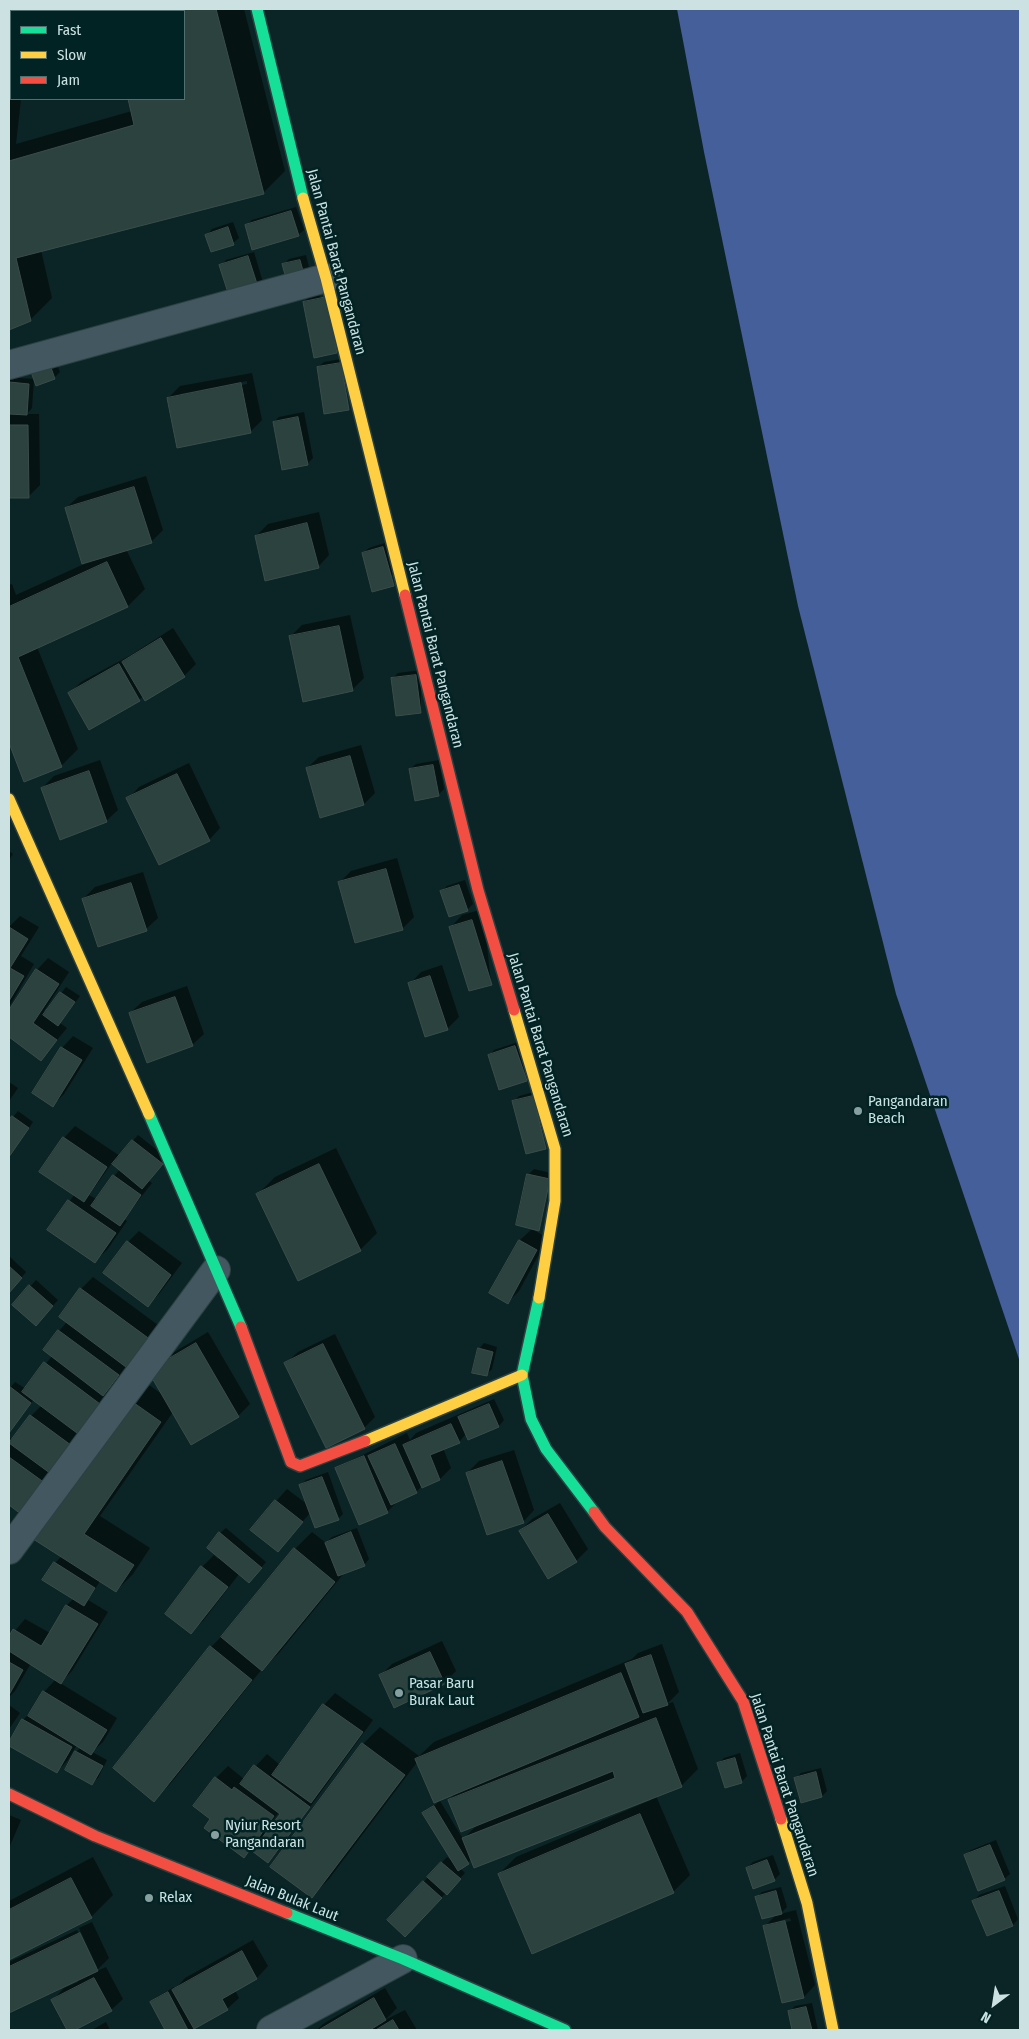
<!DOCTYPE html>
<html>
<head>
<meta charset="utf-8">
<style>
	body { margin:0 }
	#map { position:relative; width:1029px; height:2039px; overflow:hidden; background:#0b2425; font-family:"Fira Sans Condensed",sans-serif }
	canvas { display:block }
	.frame { position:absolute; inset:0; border:10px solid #cbe1e2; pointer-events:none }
	.legend { position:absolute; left:10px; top:10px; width:175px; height:90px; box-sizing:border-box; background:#012324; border:1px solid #526f70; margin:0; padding:6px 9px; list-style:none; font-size:15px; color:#cbe1e2 }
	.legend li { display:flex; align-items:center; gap:10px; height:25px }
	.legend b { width:25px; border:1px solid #526f70 }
	.north { position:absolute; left:969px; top:1979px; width:50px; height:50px; -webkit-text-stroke:4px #012324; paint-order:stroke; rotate:211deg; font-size:14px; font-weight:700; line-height:20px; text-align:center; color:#cbe1e2 }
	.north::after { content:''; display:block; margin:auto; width:18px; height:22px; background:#cbe1e2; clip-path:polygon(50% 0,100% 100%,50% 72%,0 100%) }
</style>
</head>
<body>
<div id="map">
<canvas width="1029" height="2039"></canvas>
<div class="frame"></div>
<ul class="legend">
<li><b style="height:6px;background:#16e098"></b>Fast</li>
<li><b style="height:6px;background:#ffcf43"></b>Slow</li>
<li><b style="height:6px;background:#f24e42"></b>Jam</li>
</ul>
<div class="north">N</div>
</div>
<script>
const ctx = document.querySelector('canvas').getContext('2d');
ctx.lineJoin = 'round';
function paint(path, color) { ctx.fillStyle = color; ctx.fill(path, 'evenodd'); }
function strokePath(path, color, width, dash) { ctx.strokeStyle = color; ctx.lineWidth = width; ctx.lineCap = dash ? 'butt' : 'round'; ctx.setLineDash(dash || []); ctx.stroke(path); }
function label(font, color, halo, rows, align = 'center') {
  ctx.font = font + ' "Fira Sans Condensed",sans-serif'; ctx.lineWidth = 5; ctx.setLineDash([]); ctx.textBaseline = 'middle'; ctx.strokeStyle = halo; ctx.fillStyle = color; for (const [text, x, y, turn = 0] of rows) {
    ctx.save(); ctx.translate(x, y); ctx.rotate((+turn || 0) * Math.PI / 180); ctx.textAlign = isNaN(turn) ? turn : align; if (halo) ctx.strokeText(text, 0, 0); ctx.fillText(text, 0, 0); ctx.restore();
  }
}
const water = new Path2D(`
	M677,9H1020V1362L896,994L798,606L704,152Z`);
const shadow = new Path2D(`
	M9,9H244L285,171L263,193L41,250L52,298L30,320L9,328ZM11,11H184V99H130L132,111L16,144L21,99H11Z
	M296,207L304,230L298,235L246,226L252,220Z
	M233,222L239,238L233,243L207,235L212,229Z
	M254,252L264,286L259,292L221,266L226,260Z
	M306,255L310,271L304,277L284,264L289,259Z
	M316,290L348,340L304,302Z
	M54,358L60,372L54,378L34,379L32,408L27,414H39L40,485L28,497H9V377L34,379Z
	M347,358L325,412L318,367L324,362Z
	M252,373L262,420L250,432L168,398L180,386ZM247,381V384L180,396V394Z
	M304,412L313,458L307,464L274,422L279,417Z
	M146,476L163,530L151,542L126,549L145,589L128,606L37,647L78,749L61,766L25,780L9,740V585L12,584L16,595L84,564L66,508L78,497Z
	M319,512L329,555L318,567L256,536L268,524Z
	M388,542L399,580L363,553L369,548Z
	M350,615L364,678L352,690L290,637L302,625Z
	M173,628L196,664L184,676L145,699L143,696L139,700L69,694L81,682L131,655Z
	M421,670V712L392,679L398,673Z
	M361,745L375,793L364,804L307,768L319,757Z
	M100,760L118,810L106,821L42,788L54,776Z
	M439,760L444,789L438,795L410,769L416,764Z
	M189,763L220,828L209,840L128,799L139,787Z
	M9,851L13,854L9,860Z
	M397,858L414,917L403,928L356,942L339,883L351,871Z
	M143,872L158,918L146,929L83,899L95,887Z
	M465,880L473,904L467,910L442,891L447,886Z
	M483,909L491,983L451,927L462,915Z
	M20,916L39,927L21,956L34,964L9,1007V927Z
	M48,958L69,972L44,1011L46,1013L66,987L80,996L60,1023L67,1028L41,1059L9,1035V1013L37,970Z
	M442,965L459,1017L447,1029L410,984L421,972Z
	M187,986L204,1034L192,1045L130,1013L142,1002Z
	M73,1036L93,1048L64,1094L53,1105L62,1048Z
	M521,1041L532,1074L489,1056L494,1050Z
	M9,1082L18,1088L9,1101Z
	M538,1091L551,1143L514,1101L519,1096Z
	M18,1111L33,1122L9,1158V1122Z
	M75,1126L120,1156L138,1135L167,1158L149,1181L152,1183L124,1219L127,1221L107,1250L95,1261L48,1230L75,1194L64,1138ZM112,1163L120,1169L96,1199L89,1195Z
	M336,1148L377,1233L360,1250L258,1194L275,1177Z
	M534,1169L555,1174L517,1224L528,1175Z
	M532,1229L548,1238L519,1291L508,1302L491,1293L520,1240Z
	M139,1231L182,1263L159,1294L148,1305L128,1242Z
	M9,1256L26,1272L9,1292Z
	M93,1277L166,1331L127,1367L108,1390L114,1395L26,1517L9,1504V1437L13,1440L31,1416L42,1405L34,1399L9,1432V1389L15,1382L26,1389L52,1356L59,1331L67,1322L60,1317L81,1289Z
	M36,1280L58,1300L42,1318L14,1305Z
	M208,1332L250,1404L238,1416L191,1443L173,1412L100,1516L150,1548L133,1574L116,1591L100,1581L88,1600L108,1612L72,1671L60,1683L117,1718L103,1742L92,1752L107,1760L98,1778L92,1783L76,1752L81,1747L77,1745L68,1760L57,1772L9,1744L23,1720L33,1710L44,1692L56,1679L31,1663L15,1691L9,1697V1638L25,1619L50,1633L67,1605L74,1598L55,1563L62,1556L32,1537L145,1382L163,1395L161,1360Z
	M335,1334L375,1417L364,1428L286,1363L298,1352Z
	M484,1343L497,1347L492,1369L486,1375L479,1349Z
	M494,1399L504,1420L499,1426L468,1439L466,1434L459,1442L443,1448L451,1468L440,1479L421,1487L416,1492L399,1500L387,1512L336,1468L407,1433L410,1440L416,1433Z
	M514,1450L534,1510L523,1522L467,1473L479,1461Z
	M328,1472L343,1514L338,1519L310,1513L277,1551L251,1530L287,1489L308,1505L300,1486L306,1480Z
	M560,1503L588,1549L576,1561L548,1577L520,1531L532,1519Z
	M226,1528L266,1562L254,1576L239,1574L203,1621L191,1632L167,1614L202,1567L214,1555L218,1559L220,1557V1533Z
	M357,1528L369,1559L364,1565L345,1572L279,1653L262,1669L171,1783L154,1800L211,1647L228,1630L295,1549L312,1532L326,1543L332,1537Z
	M442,1641L456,1671L444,1683L395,1706L381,1675L392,1664Z
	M662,1644L679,1692L667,1704L673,1702L698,1769L681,1786L656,1796L690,1875L673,1892L499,1874L516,1857L651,1800L650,1798L472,1859L460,1868L465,1873L416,1924L388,1920L447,1857L453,1862L424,1813L440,1801L463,1839L478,1824L449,1800L457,1792L418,1761L329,1879L312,1896L363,1744L380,1727L419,1756L434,1742L632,1659L638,1653Z
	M335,1693L373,1720L279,1850L268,1861L256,1844L244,1856L212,1819L216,1778L228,1766L244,1779L267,1754L280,1765L324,1705ZM279,1812L281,1814L272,1826L270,1824Z
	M9,1705L20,1713L9,1729Z
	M740,1753L747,1776L741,1782L719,1763L724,1758Z
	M821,1768L827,1791L822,1796L795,1779L801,1773Z
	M9,1815L21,1820L9,1848Z
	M996,1840L1010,1874L1004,1879L965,1856L971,1850Z
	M773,1855L780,1874L774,1880L747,1868L753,1862Z
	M93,1857L113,1895L91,1917L9,1959V1901Z
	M1005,1886L1018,1919L1013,1925L988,1935L974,1901L979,1895Z
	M781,1887L787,1907L780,1914L796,1910L815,1985L804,1997L783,2002L764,1927L777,1914L757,1897L762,1892ZM790,1918L791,1921L776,1924V1922Z
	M92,1922L109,1958L95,1972L106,1967L123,1999L111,2010L72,2030H68L53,2000L64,1988L78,1982L77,1979L9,2011V1962L77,1930L95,1967H97L79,1928Z
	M253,1940L268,1966L257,1978L235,1990L239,1998L227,2009L191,2030H166L151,2002L157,1997L174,1987L175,1989L185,1978Z
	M385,1988L397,2008L385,2020L405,2010L417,2030H370V2029L367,2030H317L323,2024Z
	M812,2003L818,2030H793L789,2012L795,2006Z
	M106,2022L110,2030H92Z`);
const building = new Path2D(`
	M9,9H216L264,194L16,258L31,321L9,330V161L134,125L128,99H184V11H11V71H9Z
	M291,211L299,236L252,250L245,225Z
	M228,227L234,245L211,252L205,235Z
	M248,256L260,293L231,302L219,265Z
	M300,260L305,278L287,282L282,264Z
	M327,297L337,353L314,358L303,302Z
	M49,362L55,379L36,386L30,369Z
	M341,363L349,410L324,414L317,367Z
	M9,382L29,384L27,415L9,414Z
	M241,383L251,433L177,448L167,398Z
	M298,417L308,465L282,470L273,422Z
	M9,425H28L29,498H9Z
	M134,487L152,543L82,564L65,508Z
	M307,523L319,568L265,581L255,536Z
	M383,547L394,586L372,592L362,553Z
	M107,562L128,607L18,657L62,767L24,782L9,743V607Z
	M339,626L353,691L303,702L289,636Z
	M161,638L185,677L145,701L122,662Z
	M119,664L140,701L89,730L68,693Z
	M416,675L421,713L396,716L391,678Z
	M350,756L364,805L320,818L306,768Z
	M433,765L439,796L415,801L409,769Z
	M89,771L107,822L60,840L41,788Z
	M177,774L210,841L159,865L126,798Z
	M386,869L403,930L355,943L338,882Z
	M131,883L147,931L98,947L82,899Z
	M459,885L468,911L449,917L440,891Z
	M472,920L492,985L469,991L449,927Z
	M9,927L28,939L10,968L24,976L9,1001Z
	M36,969L59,984L33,1023L57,1040L41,1061L9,1037V1010Z
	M430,976L448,1030L425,1037L408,983Z
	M60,992L75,1002L58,1026L43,1015Z
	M175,997L193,1046L147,1063L129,1013Z
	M515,1046L527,1081L499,1090L488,1055Z
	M61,1047L82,1060L53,1107L32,1093Z
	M533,1096L546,1149L526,1154L512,1101Z
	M12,1116L29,1128L9,1157V1120Z
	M63,1137L107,1167L84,1202L39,1172Z
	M132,1140L163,1164L142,1189L112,1164Z
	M319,1164L361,1251L298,1281L256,1194Z
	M527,1174L550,1179L539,1231L516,1225Z
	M113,1175L141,1195L120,1226L91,1206Z
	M68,1200L116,1233L95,1263L47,1230Z
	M519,1240L537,1250L508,1304L489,1293Z
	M127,1241L171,1275L148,1307L103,1273Z
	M9,1266L22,1278L9,1293Z
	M29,1285L53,1306L36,1326L12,1305Z
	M80,1288L155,1343L134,1373L59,1317Z
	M58,1330L119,1375L103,1396L43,1350Z
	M196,1343L239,1417L191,1445L148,1371Z
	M323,1344L365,1429L326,1448L284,1363Z
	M478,1348L493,1352L487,1376L472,1373Z
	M44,1362L104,1407L81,1436L22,1392Z
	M9,1386L31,1403L9,1433Z
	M127,1398L161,1422L84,1534L134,1565L116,1592L30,1537Z
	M489,1404L499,1427L468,1440L458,1417Z
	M30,1415L79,1451L58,1479L9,1443Z
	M451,1424L460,1443L430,1455L440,1480L422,1488L403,1445Z
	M395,1444L417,1493L391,1505L368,1456Z
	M364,1456L388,1513L359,1525L335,1468Z
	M9,1457L49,1486L26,1518L9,1505Z
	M502,1461L524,1523L487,1535L466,1473Z
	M322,1477L339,1520L315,1528L299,1485Z
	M275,1500L303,1522L278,1552L250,1530Z
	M548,1514L577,1562L548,1579L519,1531Z
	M219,1532L262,1568L249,1583L207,1548Z
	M351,1532L365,1566L338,1576L325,1543Z
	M294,1548L335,1582L262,1671L221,1637Z
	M54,1562L95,1588L84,1606L42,1580Z
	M201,1566L228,1587L191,1634L165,1614Z
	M66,1605L98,1624L61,1684L9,1651V1636L13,1629L41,1646Z
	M210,1646L252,1680L154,1802L113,1768Z
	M430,1652L445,1684L394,1708L379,1675Z
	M651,1655L668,1705L643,1713L625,1664Z
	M9,1662L23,1670L9,1695Z
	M621,1673L639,1717L434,1803L415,1759Z
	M43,1691L107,1730L91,1755L28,1716Z
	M323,1704L363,1732L311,1803L272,1775Z
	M656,1718L682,1787L474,1868L462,1838L615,1778L613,1771L461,1832L448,1800Z
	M22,1719L72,1747L57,1773L9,1746V1742Z
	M362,1743L405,1775L312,1898L270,1867Z
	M75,1751L103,1766L92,1785L65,1770Z
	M735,1758L742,1783L725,1788L717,1763Z
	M254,1765L310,1807L268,1863L252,1851L280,1814L240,1784Z
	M816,1772L822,1797L801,1803L794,1778Z
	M215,1777L232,1790L234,1787L274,1816L244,1858L204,1828L210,1819L193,1806Z
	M434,1806L469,1864L458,1871L422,1813Z
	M640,1814L674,1893L532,1954L498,1874Z
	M990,1845L1005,1880L978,1891L964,1855Z
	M767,1860L775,1881L753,1889L746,1868Z
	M441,1862L461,1879L447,1895L427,1877Z
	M71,1878L92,1918L9,1960V1910Z
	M423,1881L442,1898L405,1937L387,1920Z
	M776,1891L782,1914L762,1919L755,1897Z
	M999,1891L1013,1926L987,1936L972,1901Z
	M785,1921L804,1998L782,2003L763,1926Z
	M80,1933L98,1971L9,2013V1967Z
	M242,1951L257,1979L222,1999L228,2010L194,2029L172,1990Z
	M94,1978L112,2011L75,2030H67L51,2000Z
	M168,1992L188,2030H165L150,2002Z
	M374,1998L386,2020L370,2030H319Z
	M806,2007L812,2030H792L788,2011Z
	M393,2020L399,2030H376Z`);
const street = new Path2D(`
	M9,365L326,278
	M9,1550L216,1270
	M271,2030L403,1959`);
const fast = new Path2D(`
	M257,9L303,198
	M149,1114L241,1327
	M539,1298L522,1375L531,1419L546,1449L594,1512
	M287,1913L403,1959L565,2030`);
const slow = new Path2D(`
	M303,198L326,278L405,595
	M9,799L149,1114
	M514,1010L555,1149V1201L539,1298
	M365,1441L522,1375
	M781,1819L807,1903L833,2030`);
const jam = new Path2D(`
	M405,595L478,890L514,1010
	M241,1327L291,1462L300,1466L365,1441
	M594,1512L605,1527L687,1612L743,1701L781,1819
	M9,1794L95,1836L287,1913`);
const markers = [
	[858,1111,5,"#889fa0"],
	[399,1693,5,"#889fa0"],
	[215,1835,5,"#889fa0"],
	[149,1898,5,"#889fa0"]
];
const streetNames = [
	["Jalan Pantai Barat Pangandaran",336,262,75],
	["Jalan Pantai Barat Pangandaran",435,655,76],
	["Jalan Pantai Barat Pangandaran",540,1045,73],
	["Jalan Pantai Barat Pangandaran",784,1785,72],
	["Jalan Bulak Laut",292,1899,22]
];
const poiNames = [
	["Pangandaran",868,1102],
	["Beach",868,1119],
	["Pasar Baru",409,1684],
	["Burak Laut",409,1701],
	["Nyiur Resort",225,1826],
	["Pangandaran",225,1843],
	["Relax",159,1898]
];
paint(water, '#445f9a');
paint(shadow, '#0007');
paint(building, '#2c423f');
strokePath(building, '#3b4d4b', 1);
strokePath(street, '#2c4141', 30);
strokePath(fast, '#2c4141', 14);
strokePath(slow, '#2c4141', 14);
strokePath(jam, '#2c4141', 14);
strokePath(street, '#425760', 28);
strokePath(fast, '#16e098', 11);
strokePath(slow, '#ffcf43', 11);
strokePath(jam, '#f24e42', 11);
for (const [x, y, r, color] of markers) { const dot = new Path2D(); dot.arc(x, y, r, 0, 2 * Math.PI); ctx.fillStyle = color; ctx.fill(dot); strokePath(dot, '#012324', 2); }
label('15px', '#cbe1e2', '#012324', streetNames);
label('15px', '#cbe1e2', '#012324', poiNames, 'left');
</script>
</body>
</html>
